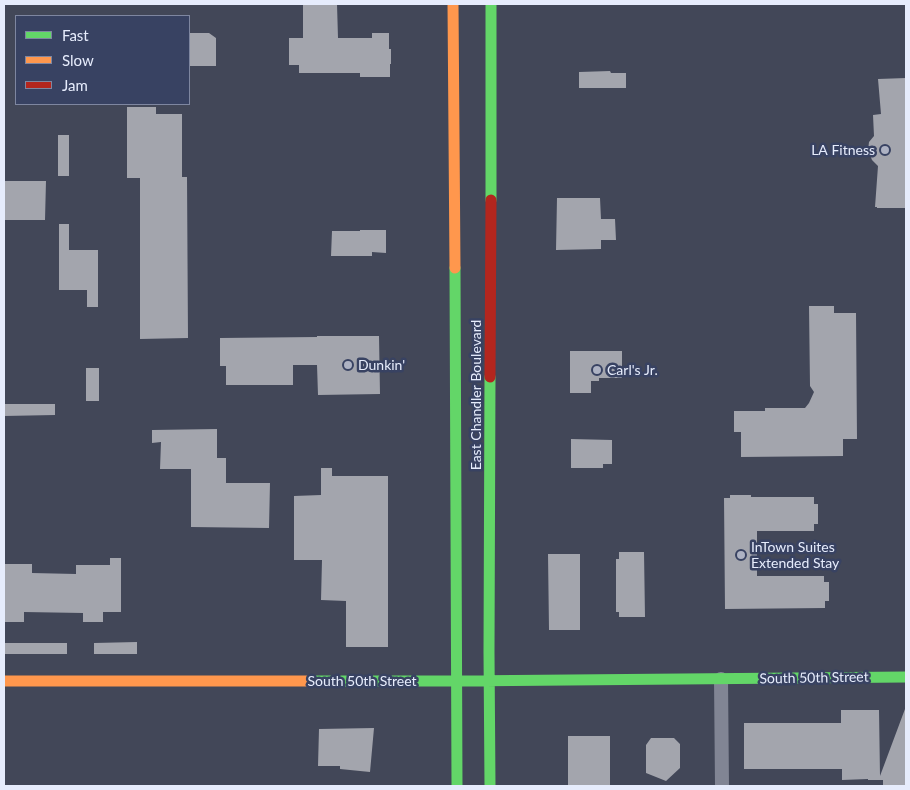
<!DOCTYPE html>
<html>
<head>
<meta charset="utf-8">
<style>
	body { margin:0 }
	#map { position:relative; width:910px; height:790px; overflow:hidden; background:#424758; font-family:Lato,sans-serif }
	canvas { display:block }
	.frame { position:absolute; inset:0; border:5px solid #e6ecfc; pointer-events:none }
	.legend { position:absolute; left:15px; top:15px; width:175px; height:90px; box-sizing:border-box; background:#384262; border:1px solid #7e86a0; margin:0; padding:6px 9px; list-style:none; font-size:15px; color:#e6ecfc }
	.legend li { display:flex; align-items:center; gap:10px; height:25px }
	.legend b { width:25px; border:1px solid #7e86a0 }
</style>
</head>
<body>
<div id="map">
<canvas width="910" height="790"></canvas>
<div class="frame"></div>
<ul class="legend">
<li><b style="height:6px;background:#63d668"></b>Fast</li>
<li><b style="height:6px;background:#ff974d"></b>Slow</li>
<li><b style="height:6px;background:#b3261e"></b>Jam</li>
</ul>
</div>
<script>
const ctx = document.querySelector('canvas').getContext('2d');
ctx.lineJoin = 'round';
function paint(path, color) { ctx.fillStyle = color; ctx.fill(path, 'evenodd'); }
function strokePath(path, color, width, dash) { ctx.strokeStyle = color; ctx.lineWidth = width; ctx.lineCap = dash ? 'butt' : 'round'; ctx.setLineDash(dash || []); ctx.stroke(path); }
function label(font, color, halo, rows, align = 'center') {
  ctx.font = font + ' Lato,sans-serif'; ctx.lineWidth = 5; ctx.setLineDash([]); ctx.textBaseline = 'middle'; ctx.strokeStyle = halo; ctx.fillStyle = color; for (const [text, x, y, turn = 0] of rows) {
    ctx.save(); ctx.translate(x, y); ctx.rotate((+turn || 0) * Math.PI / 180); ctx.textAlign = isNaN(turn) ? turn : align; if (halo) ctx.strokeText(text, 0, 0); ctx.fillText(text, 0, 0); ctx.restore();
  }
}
const building = new Path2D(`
	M303,4H337L338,38H372V33H389V49H391V64H390V77H360V73H299V65H289V38H303Z
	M189,33H209L216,38V66H189Z
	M610,71L611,73H626V88H579V72Z
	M906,78V208H877V207H875L878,166L872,160L868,150L869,142L874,136L873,115L881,114L878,79Z
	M127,107H156V114H182V177H187L188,338L140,339V178H127Z
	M58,135H69V176H58Z
	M4,181H46L45,220H4Z
	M557,198H600L601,219H615L616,240H601V249L556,250Z
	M59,224H69V250H98V307H87V290H59Z
	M360,230H386V253L372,252V256H331L332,231H360Z
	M809,306H834V313H856L857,439H843V456L741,457V432H734V411H765V408H805L809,403L814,392L810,386Z
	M317,336H379L380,394L318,395L317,365H293V385H226V366H220V338L317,337Z
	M570,351H622V378H599V381H591V393H570Z
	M86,368H99V401H86Z
	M4,404H55V415L4,416Z
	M217,429V458H226V483H270L269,528L191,527V469H160L161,442L152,443V430Z
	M571,439L612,440V464H603V468H571Z
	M321,468H332V476H388V647H346V601L321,600L322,560H294V496L321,495Z
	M730,495H751V497H814V504H818V524H814V531H757V576H824V582H829V601H825V608L725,609L724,498H730Z
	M619,552H644L645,617H619V612H616V559H619Z
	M548,554H580V630H549Z
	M110,558H121V612H103V622H83V613L24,612V622H4V564H32V573L76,574V565H110Z
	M137,642V654H94V643Z
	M4,643H67V654H4Z
	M905,709H906V785H883V780H868V779L842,780V769H744V723H841V710H879L880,776Z
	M374,728L370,772L340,769V766H318L319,729Z
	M568,736H610V786H568Z
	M651,738H674L680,744V768L666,781L646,773V745Z`);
const street = new Path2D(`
	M721,679L722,786`);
const fast = new Path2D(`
	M491,4V200
	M455,268L457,786
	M310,681H457L906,677
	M490,786L489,652L490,377`);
const slow = new Path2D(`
	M453,4L455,268
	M4,681H310`);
const jam = new Path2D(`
	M490,377L491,200`);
const markers = [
	[885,150,5,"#adb2c3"],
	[348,365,5,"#adb2c3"],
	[597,370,5,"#adb2c3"],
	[741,555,5,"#adb2c3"]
];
const poiNames = [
	["LA Fitness",875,150,"right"],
	["Dunkin'",358,365],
	["Carl's Jr.",607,370],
	["InTown Suites",751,547],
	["Extended Stay",751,563]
];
const streetNames = [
	["East Chandler Boulevard",476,395,-90],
	["South 50th Street",814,678,-1],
	["South 50th Street",362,681]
];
paint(building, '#a3a5ad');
strokePath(street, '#818594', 14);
strokePath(fast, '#63d668', 11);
strokePath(slow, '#ff974d', 11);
strokePath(jam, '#b3261e', 11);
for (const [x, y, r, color] of markers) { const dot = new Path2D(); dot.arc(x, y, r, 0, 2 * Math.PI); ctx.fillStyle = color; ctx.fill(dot); strokePath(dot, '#384262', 2); }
label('14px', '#e6ecfc', '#384262', poiNames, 'left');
label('14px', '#e6ecfc', '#384262', streetNames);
</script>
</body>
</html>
